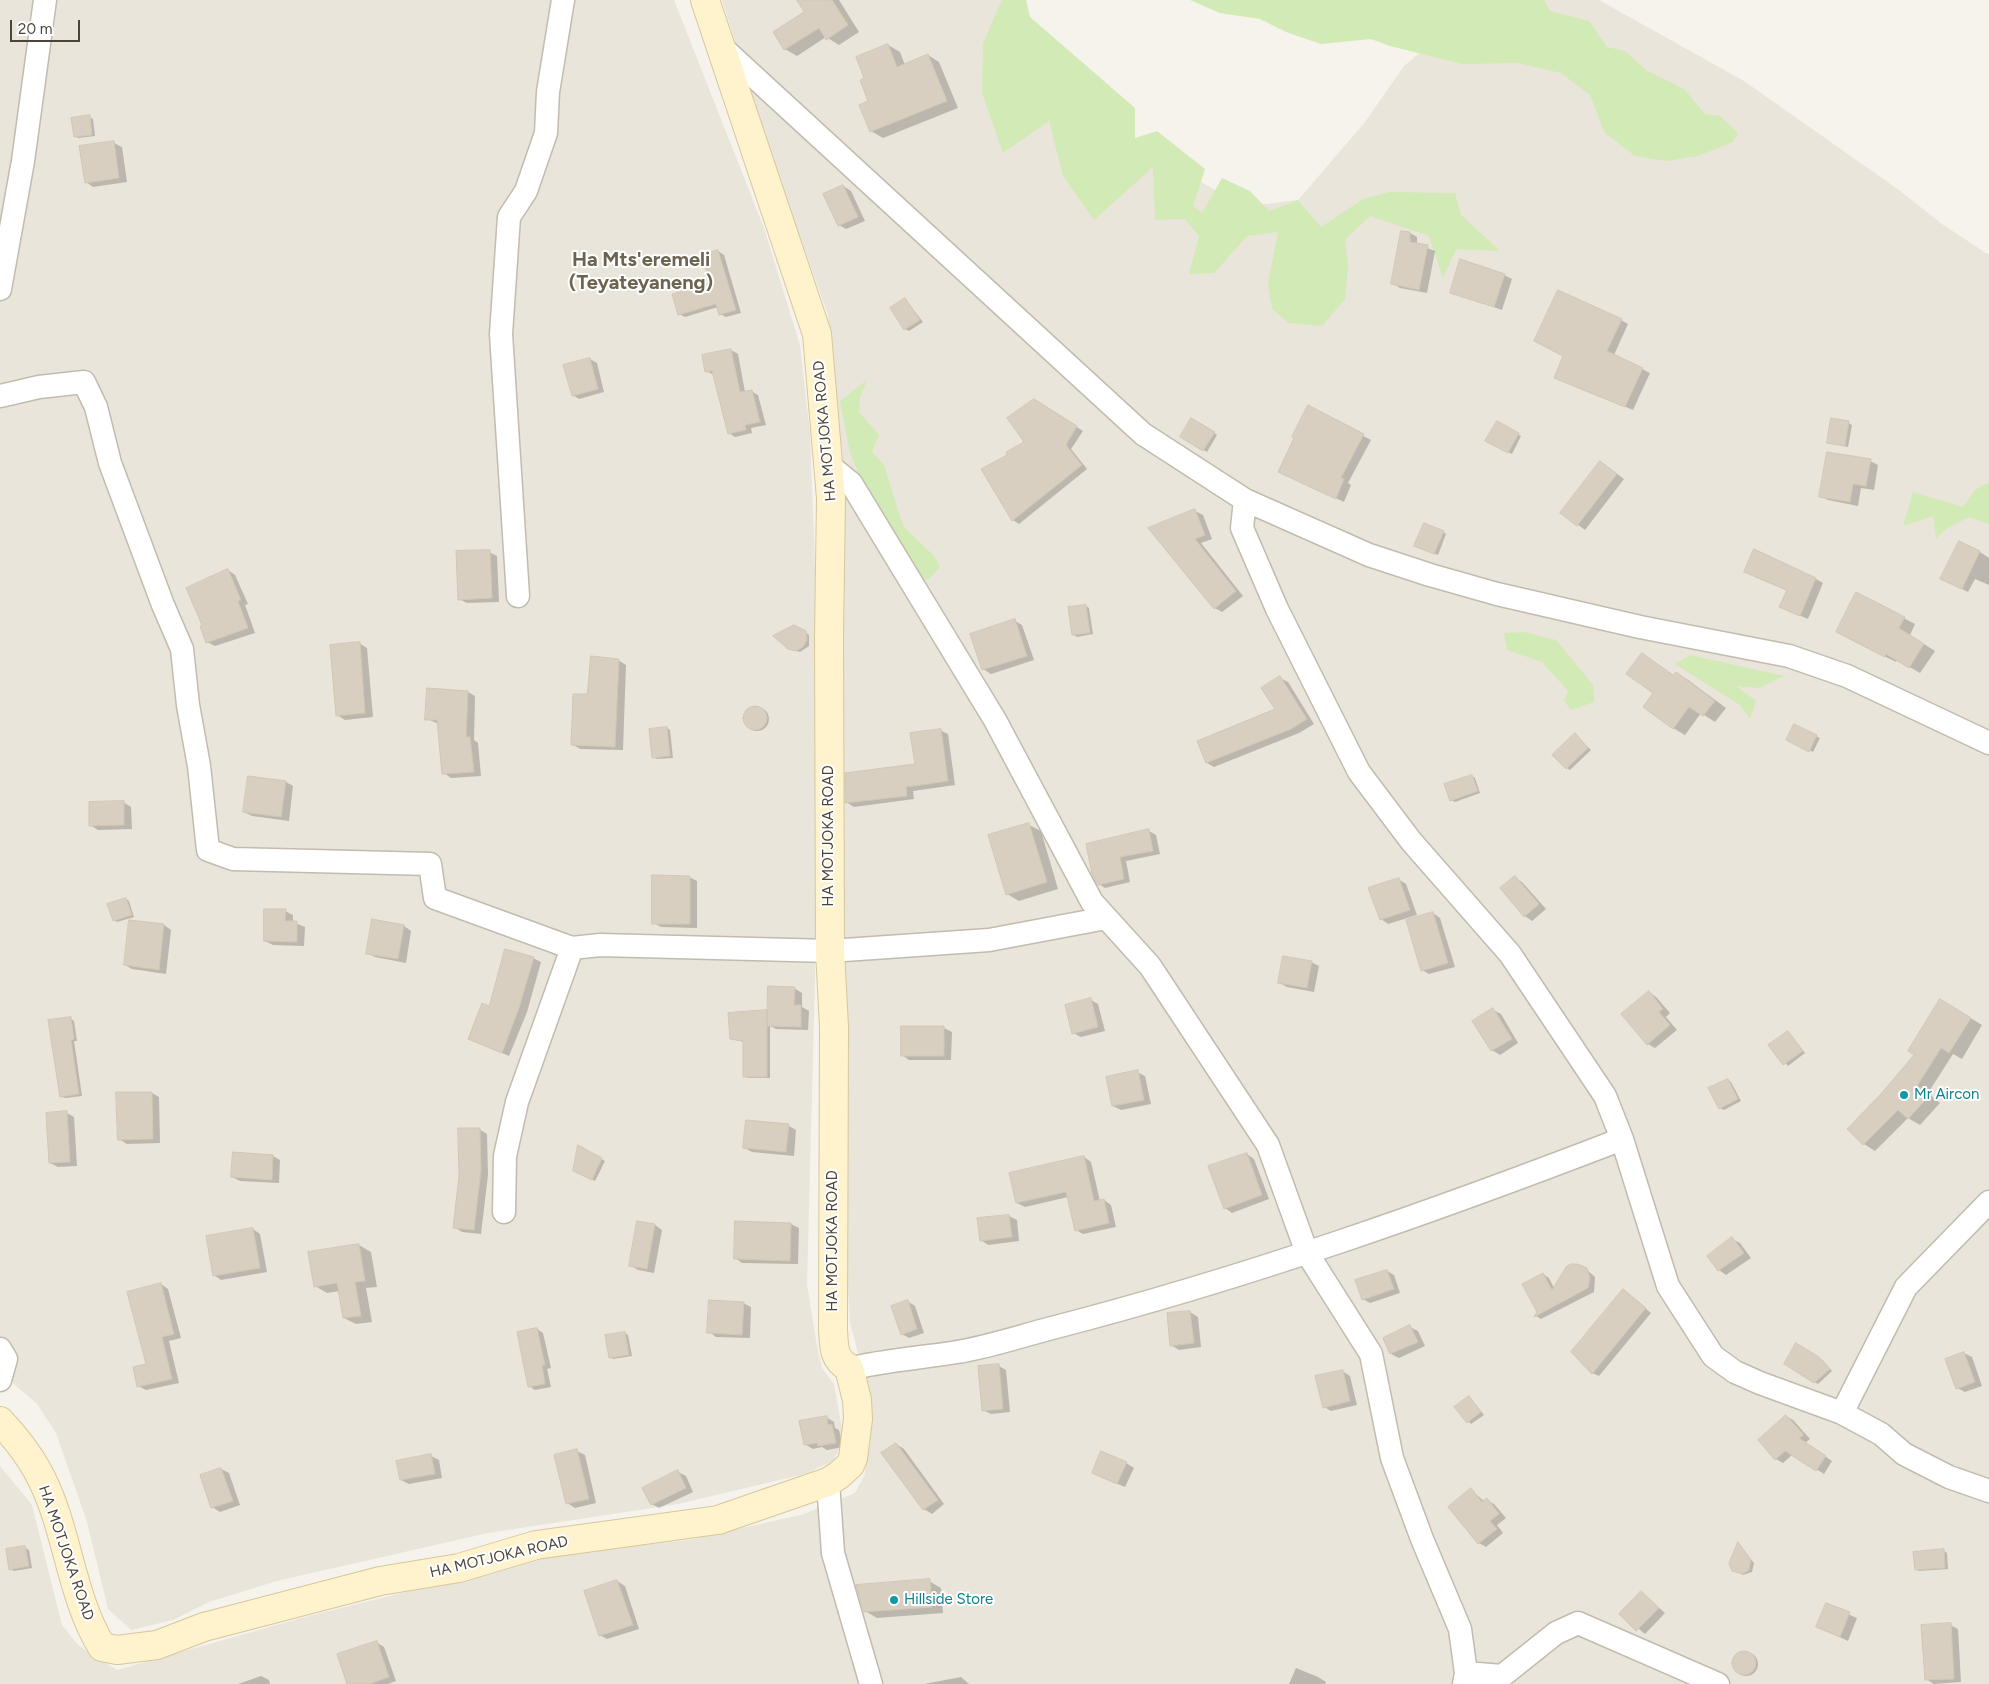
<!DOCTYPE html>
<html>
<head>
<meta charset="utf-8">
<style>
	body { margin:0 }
	#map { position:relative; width:1989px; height:1684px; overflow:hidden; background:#f6f3ec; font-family:Figtree,sans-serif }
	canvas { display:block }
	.scale { position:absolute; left:10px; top:20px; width:70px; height:22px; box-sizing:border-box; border:2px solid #4b4439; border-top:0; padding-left:6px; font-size:15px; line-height:18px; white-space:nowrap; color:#4b4439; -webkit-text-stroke:4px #fff; paint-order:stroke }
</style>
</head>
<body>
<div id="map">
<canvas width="1989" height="1684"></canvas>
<div class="scale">20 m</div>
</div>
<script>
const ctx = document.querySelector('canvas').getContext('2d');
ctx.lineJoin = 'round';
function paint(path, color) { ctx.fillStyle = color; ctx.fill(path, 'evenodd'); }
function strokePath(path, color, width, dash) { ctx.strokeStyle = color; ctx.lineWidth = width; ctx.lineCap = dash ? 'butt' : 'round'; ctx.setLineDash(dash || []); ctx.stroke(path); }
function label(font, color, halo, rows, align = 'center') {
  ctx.font = font + ' Figtree,sans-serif'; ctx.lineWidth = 4; ctx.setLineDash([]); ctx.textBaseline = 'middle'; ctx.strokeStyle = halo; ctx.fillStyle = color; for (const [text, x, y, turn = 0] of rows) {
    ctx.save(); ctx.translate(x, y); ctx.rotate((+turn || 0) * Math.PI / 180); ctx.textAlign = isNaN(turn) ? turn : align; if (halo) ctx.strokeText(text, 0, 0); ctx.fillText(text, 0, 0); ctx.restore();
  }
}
const residential = new Path2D(`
	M0,0H674L764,228L800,345L810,433L815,567V982L807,1284L817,1346L822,1368L834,1384L844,1440L833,1461L805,1474L678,1504L488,1533L277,1581L209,1602L173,1620L131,1630L108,1609L87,1522L56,1433L37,1404L0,1372Z
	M722,0H1008L1012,49L1156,154L1242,207L1298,200L1365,122L1404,66L1482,0H1599L1744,81L1899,190L1942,224L1989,255V1684H0V1466L32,1505L62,1625L78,1645L117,1670L305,1617L563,1553L689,1540L804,1514L855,1493L865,1474L870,1397L850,1323L845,1227L848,1053L842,909L834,405L828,315L774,164Z`);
const green = new Path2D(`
	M1002,0H1026L1030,17L1135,108V138L1157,131L1205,169L1193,206L1202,213L1222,178L1250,191L1269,211L1298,200L1321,227L1363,199L1389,192L1455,193L1461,215L1500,251L1456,249L1443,278L1429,236L1370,216L1345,240L1348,266L1345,299L1322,326L1289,323L1272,309L1268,284L1278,232L1247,236L1214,273L1189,274L1199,236L1185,219L1155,220L1153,167L1094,220L1063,176L1049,121L1003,153L982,93L983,43Z
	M1190,0H1544L1550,11L1589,21L1607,47L1625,51L1647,71L1684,89L1705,114L1720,116L1738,133L1733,142L1698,156L1667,161L1635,156L1605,133L1590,95L1561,73L1517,63L1462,64L1390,46L1371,39L1321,44L1286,32L1260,19L1220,13Z
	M867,380L860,397L859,412L879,435L872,452L884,465L903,526L934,556L940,567L929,579L920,581L881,525L850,453L840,401Z
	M1989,482V525L1969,517L1946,529L1936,538L1933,516L1903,526L1913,492L1963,507L1975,490Z
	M1524,632L1556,640L1594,686V702L1571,710L1564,701L1568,691L1542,662L1507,650L1504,633Z
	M1690,655L1784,676L1759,688L1736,686L1756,701L1750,719L1740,705L1675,664Z`);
const shadow = new Path2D(`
	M798,0H839L859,32L839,45L826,37L797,56L785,49L806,12Z
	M888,45L900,52L905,65L928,55L939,62L958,108L883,138L871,131L866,79Z
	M89,117L93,119L95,136L78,138L75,136Z
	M114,143L122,147L127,182L93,187L86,182L81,147Z
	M843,186L851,191L865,221L846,229L839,225Z
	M1410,233L1417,237V244L1435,251L1427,293L1400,288L1392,283Z
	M718,251L724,255L741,313L726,317L720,314L718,307L685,317L679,314L712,284Z
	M1504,275L1512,279L1502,310L1451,292Z
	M905,299L923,322L909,331L905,329Z
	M1621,320L1628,324L1614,355L1650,373L1633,410L1555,377Z
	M731,350L738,354L745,392L751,391L758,395L766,425L751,428L752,433L735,437L729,433L714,375L706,371Z
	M590,359L597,363L604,392L579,399L573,395L565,366Z
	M1041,404L1083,431L1071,449L1087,469L1019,524L1013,520L1009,455L1026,442Z
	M1308,407L1371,440L1348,483L1351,485L1344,502L1287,475L1295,438Z
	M1192,420L1217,435L1207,452L1182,437Z
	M1497,422L1521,436L1512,454L1487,441Z
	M1848,423L1852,425L1848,447L1828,442Z
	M1870,461L1878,465L1874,490L1861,488L1858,506L1828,500L1821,496Z
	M1608,467L1624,479L1585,530L1562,513Z
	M1195,511L1203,515L1212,539L1201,543L1243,596L1222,612L1215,608L1150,528Z
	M1443,532L1446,534L1438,555L1419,547Z
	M489,552L497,556L499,602L467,603L459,599Z
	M1980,552L1989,558V585L1975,579L1968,592L1948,582Z
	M228,570L235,575L248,604L245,605L255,633L215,646L207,642L204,626Z
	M1753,576L1816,579L1823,583L1808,619L1789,611L1788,591Z
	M1857,594L1915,624L1910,635L1935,651L1920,673L1897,660L1896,662L1848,638Z
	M1086,606L1089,608L1093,634L1077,637L1074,635Z
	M1015,621L1022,625L1034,660L991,674L983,669Z
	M790,627H798L809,635V646L800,652L788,648L775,637Z
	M359,643L367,648L373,717L345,720L337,715Z
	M1642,654L1674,676L1676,673L1688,680L1726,708L1715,722L1701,713L1685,735L1673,728L1654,693Z
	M618,660L626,665L623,750L580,749L572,744L589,696Z
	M1280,678L1288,682L1314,724L1299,733L1214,767L1207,763L1277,710Z
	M468,692L475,696L474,740L478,743L481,776L451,778L444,773L439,724L427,719Z
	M745 719a12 12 0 1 1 24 0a12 12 0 1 1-24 0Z
	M1794,725L1820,738L1813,752L1787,740Z
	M667,728L670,730L673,758L657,759L653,757Z
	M940,730L948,734L955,785L913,791L914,799L854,807L846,802L916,766Z
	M1575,735L1591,750L1570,770L1567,768Z
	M1472,776L1475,778L1480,793L1455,802L1451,800Z
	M286,782L293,786L289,821L252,816L244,812Z
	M123,802L131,807L132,829L98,830L90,825Z
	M1029,825L1041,831L1058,889L1019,901L1007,894Z
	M1149,831L1156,835L1160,854L1126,861L1130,882L1105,888L1099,884L1093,874Z
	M689,877L697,881V928L661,927L654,923Z
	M1515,878L1522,882L1546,909L1532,921L1525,916Z
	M1398,879L1406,884L1417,915L1388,924L1381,919Z
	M126,899L129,901L134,917L117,922L114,920Z
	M285,911L293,915V922L305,927L304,946L273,945L265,941Z
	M1433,913L1440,918L1455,967L1429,974L1422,970Z
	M164,925L171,930L166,974L132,969L125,965Z
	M404,926L411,931L406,963L375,957L368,953Z
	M533,958L541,962L527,1012L509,1056L470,1039Z
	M1311,962L1319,966L1314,992L1287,987L1280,983Z
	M794,988L802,993V1007L809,1011L808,1030L776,1029L770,1026V1078H748L745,1076L744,1042L731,1039L766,1011L769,1012Z
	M1649,992L1656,997L1670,1013L1666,1017L1677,1030L1655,1048L1648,1044Z
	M1091,1000L1098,1004L1105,1031L1081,1037L1073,1033Z
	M1941,1000L1982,1025L1962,1059L1953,1054L1928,1093L1940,1103L1920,1125L1908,1118L1875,1151L1864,1144L1881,1096L1916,1054Z
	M1493,1010L1501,1014L1518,1043L1500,1055L1492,1050Z
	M71,1019L74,1021L77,1041H74L82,1096L65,1098L61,1096Z
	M902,1027L944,1028L952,1032L951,1060H909L902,1055Z
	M1788,1032L1805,1053L1788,1066L1770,1045Z
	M1137,1072L1145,1076L1151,1104L1121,1110L1113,1106Z
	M1728,1080L1731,1082L1741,1101L1724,1110L1720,1108Z
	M152,1093L159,1097L160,1143L127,1144L119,1139Z
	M67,1113L74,1117L77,1166L58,1167L50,1163Z
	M747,1121L789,1126L796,1130L794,1156L752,1152L745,1148Z
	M479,1129L487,1134L488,1175L481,1234L462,1232L454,1227Z
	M579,1147L605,1161L595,1181L578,1173Z
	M1247,1154L1254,1159L1269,1199L1232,1213L1225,1208Z
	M273,1156L280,1160L279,1183L240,1181L232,1177Z
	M1084,1157L1091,1162L1100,1201L1104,1200L1111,1205L1116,1227L1083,1234L1076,1230L1068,1197L1025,1207L1017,1203Z
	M1009,1216L1017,1220L1019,1241L988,1245L981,1240Z
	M791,1224L799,1228L798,1264L742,1263L735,1258Z
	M655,1225L662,1230L654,1273L638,1270L630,1265Z
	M253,1229L260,1234L267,1272L221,1280L214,1275Z
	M1732,1239L1740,1243L1751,1258L1726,1275L1719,1270Z
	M359,1245L371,1252L377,1287L366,1288L372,1322L356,1324L344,1318L340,1291L327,1293L315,1286Z
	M1586,1269L1595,1277L1594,1292L1541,1319L1536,1316L1538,1312L1543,1274L1549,1278L1554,1288Z
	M1387,1271L1394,1275L1400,1293L1370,1303L1363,1299Z
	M161,1284L168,1289L181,1338L169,1341L179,1383L146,1390L138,1386L148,1365Z
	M1629,1295L1651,1313L1599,1376L1592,1373Z
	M907,1301L915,1306L924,1333L909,1338L902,1334Z
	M743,1303L751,1307L750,1338L716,1337L709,1332Z
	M1190,1312L1198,1317L1201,1347L1179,1350L1171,1345Z
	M1410,1327L1418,1331L1425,1346L1399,1358L1391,1354Z
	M537,1329L543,1333L551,1368L547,1369L551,1387L535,1390L529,1386Z
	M625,1333L628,1335L632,1356L613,1359L610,1357Z
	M1964,1353L1972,1357L1982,1386L1965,1392L1957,1388Z
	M1822,1360L1832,1371L1818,1384L1785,1363Z
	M999,1366L1006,1370L1010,1412L991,1414L983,1410Z
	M1342,1371L1350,1376L1357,1405L1331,1411L1324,1407Z
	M1469,1397L1484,1415L1471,1424L1456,1407Z
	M1786,1416L1793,1420L1810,1439L1805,1443L1832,1461L1824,1474L1793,1454L1783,1463L1776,1459Z
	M826,1417L834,1422L835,1428L839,1430L843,1447L827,1450L822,1447L813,1449L806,1445Z
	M896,1444L904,1449L944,1504L932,1514L924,1509Z
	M577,1451L585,1455L596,1503L575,1508L567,1503Z
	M431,1456L439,1460L442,1478L409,1484L401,1480Z
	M1126,1463L1134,1468L1125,1487L1101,1477Z
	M221,1469L229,1473L240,1505L220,1512L212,1507Z
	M678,1472L686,1476L693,1492L659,1508L652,1504Z
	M1471,1490L1485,1502L1487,1500L1494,1504L1506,1518L1497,1525L1503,1533L1486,1547L1479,1543Z
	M1738,1544L1754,1563L1752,1572L1743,1575L1740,1573Z
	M25,1548L29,1550L32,1568L14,1571L10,1569Z
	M1944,1551L1947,1553L1948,1569L1919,1571L1916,1569Z
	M617,1581L625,1586L639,1629L607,1639L600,1635Z
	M929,1581L941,1588L943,1613L877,1618L865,1611Z
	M1641,1592L1665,1613L1645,1634L1620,1613Z
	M1827,1605L1857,1618L1848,1641L1818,1627Z
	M1950,1625L1958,1629L1961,1682L1934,1684L1926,1679Z
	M376,1642L384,1647L396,1681L388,1684H349Z
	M1734 1664a12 12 0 1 1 24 0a12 12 0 1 1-24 0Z
	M1296,1668L1318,1677L1326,1682L1325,1684H1289Z
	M261,1676L269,1680L270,1684H238Z
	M961,1677L969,1684H924Z`);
const building = new Path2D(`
	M797,0H832L848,25L826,40L819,28L784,50L773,32L804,12Z
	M888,44L897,67L928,54L947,101L870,132L859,105L868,101L860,80L864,78L856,57Z
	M90,115L92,135L74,137L71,118Z
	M114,141L119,178L85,183L79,146Z
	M843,185L858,217L838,226L823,194Z
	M1401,231L1410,232V242L1428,245L1419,290L1391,284Z
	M718,250L736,310L719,315L716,304L678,315L672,294L710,283L702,255Z
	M1460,259L1505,274L1494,307L1450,293Z
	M1558,290L1622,319L1607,351L1643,368L1625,407L1554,378L1563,356L1534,341Z
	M905,298L920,320L904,330L890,308Z
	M731,349L740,392L752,390L760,422L745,425L746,430L728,434L712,371L705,372L702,355Z
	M590,358L598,389L572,396L563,365Z
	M1034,399L1077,426L1066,445L1082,465L1012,521L981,469L1007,455L1006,452L1024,442L1007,418Z
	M1308,405L1364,434L1341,478L1344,479L1336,499L1278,472L1294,438L1292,437Z
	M1191,418L1215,432L1203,451L1180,437Z
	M1831,418L1849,421L1845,446L1827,443Z
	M1497,421L1519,433L1508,453L1485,441Z
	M1827,452L1871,459L1866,486L1853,484L1850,502L1819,497Z
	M1600,461L1617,474L1577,526L1560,513Z
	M1195,509L1205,535L1195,539L1236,591L1214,609L1148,528Z
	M1424,523L1444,531L1434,554L1414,546Z
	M1959,541L1980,551L1962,589L1940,579Z
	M1754,549L1816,578L1800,616L1779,607L1787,590L1744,572Z
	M490,550L492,598L458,600L456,551Z
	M228,569L241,600L238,601L248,628L206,643L200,626L202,625L186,588Z
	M1856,592L1905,617L1899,628L1924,644L1909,668L1886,654L1885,657L1836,632Z
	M1086,605L1090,633L1072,635L1068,607Z
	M1015,619L1027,656L982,670L970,634Z
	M794,625L806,631L807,640L803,647L796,651L788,649L773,636Z
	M360,642L365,713L336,716L330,645Z
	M1642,653L1673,675L1676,672L1715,701L1703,716L1689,707L1673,729L1643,707L1653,693L1626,674Z
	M591,656L619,659L615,747L571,745L573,694H587Z
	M1280,676L1307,719L1291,729L1206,763L1197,741L1275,709L1261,688Z
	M427,688L468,691L466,737H470L474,772L442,774L437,720H425Z
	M743 718a12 12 0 1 1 24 0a12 12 0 1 1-24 0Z
	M1794,724L1817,735L1809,752L1786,740Z
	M667,727L670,756L652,758L649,729Z
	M941,729L948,781L906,787L907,796L845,803V773L915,764L910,733Z
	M1575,733L1588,748L1566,769L1552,755Z
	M1472,775L1478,791L1450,801L1444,784Z
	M248,776L286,781L281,817L243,812Z
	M124,801V825L89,826V802Z
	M1029,823L1047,882L1006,895L988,835Z
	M1149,829L1153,851L1120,857L1124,879L1098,885L1092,874L1086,844Z
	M652,875L690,876V924H652Z
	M1515,876L1539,904L1524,917L1500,888Z
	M1399,878L1410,910L1380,920L1368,888Z
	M126,898L132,915L113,921L107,904Z
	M264,909H286L285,921H297V942L264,941Z
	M1433,912L1448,963L1421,971L1406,920Z
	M372,919L404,925L398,959L366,954Z
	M129,920L164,924L159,970L124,965Z
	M505,949L534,957L519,1008L502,1053L468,1039L482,1003L489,1006Z
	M1283,956L1312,961L1307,988L1278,983Z
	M768,986L795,987L794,1005H801V1027L767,1026Z
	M1649,991L1663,1009L1659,1012L1670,1025L1647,1045L1621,1014Z
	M1091,998L1098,1027L1072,1034L1065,1005Z
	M1940,999L1971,1018L1949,1053L1941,1048L1917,1086L1929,1096L1908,1119L1898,1110L1863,1145L1847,1129L1880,1095L1914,1055L1908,1051Z
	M1493,1008L1512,1039L1491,1051L1472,1021Z
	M767,1010V1077H743V1041L730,1039L728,1013Z
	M71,1017L74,1039L71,1040L79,1094L60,1097L48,1020Z
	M901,1026H944V1056H901Z
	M1788,1031L1803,1051L1783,1065L1768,1045Z
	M1138,1070L1144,1100L1112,1106L1106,1077Z
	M1728,1079L1738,1099L1719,1109L1708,1088Z
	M116,1092H152L153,1139L118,1140Z
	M67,1111L70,1162L49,1163L46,1113Z
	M746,1120L789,1124L786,1152L743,1148Z
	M458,1128H480L481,1170L474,1230L453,1228L459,1176Z
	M578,1145L602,1158L592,1180L573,1171Z
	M233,1152L273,1155L272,1180L231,1177Z
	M1247,1153L1262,1195L1224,1209L1208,1166Z
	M1084,1156L1094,1201L1104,1199L1109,1223L1075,1231L1066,1192L1016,1203L1009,1173Z
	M1009,1215L1012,1237L980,1241L977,1218Z
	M637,1221L655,1224L647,1269L629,1266Z
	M735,1221L791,1223L790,1261L734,1259Z
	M253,1228L260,1268L213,1276L206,1236Z
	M1732,1237L1744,1253L1718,1271L1707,1256Z
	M359,1244L365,1281L355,1282L361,1316L343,1318L337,1283L314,1287L308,1252Z
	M1571,1264H1577L1587,1268L1590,1278L1588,1288L1534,1317L1537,1312L1522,1284L1543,1273L1552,1290L1566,1267Z
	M1387,1270L1394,1289L1362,1300L1355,1280Z
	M161,1283L174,1334L162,1337L172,1379L137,1387L133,1367L146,1364L127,1292Z
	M1623,1289L1646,1308L1592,1374L1571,1352Z
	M709,1300L744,1302L742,1335L707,1333Z
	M908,1300L917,1329L901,1335L891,1306Z
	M1190,1311L1194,1343L1170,1346L1167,1313Z
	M1410,1325L1418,1342L1390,1354L1383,1338Z
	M537,1328L545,1365H542L545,1384L528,1387L517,1332Z
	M625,1332L629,1355L609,1358L605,1335Z
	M1796,1343L1819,1357L1830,1369L1814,1383L1784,1364Z
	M1964,1352L1975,1382L1956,1389L1945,1359Z
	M999,1364L1003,1409L982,1411L978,1366Z
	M1343,1370L1350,1401L1323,1408L1315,1376Z
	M1469,1396L1481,1412L1467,1423L1454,1407Z
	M1786,1415L1804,1435L1799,1438L1826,1456L1816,1471L1785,1451L1775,1460L1758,1440Z
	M827,1416L828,1425L832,1424L836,1443L818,1446L817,1443L804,1445L799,1421Z
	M896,1443L938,1500L923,1510L881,1453Z
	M577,1449L589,1499L566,1504L554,1455Z
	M1101,1451L1127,1462L1117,1484L1092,1473Z
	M431,1454L435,1474L400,1480L396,1461Z
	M221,1468L233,1501L211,1508L200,1475Z
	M678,1470L686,1488L651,1505L642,1488Z
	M1471,1488L1482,1502L1487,1498L1499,1514L1490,1521L1497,1529L1478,1544L1448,1507Z
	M1738,1542L1751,1560L1749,1570L1743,1574L1732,1571L1729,1564Z
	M25,1546L29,1566L9,1570L6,1549Z
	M1944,1549L1945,1568L1915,1570L1913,1552Z
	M930,1579L932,1607L864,1612L856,1585Z
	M617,1580L633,1625L599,1636L584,1591Z
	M1641,1591L1659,1608L1636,1631L1619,1614Z
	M1826,1603L1850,1612L1840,1637L1816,1627Z
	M1951,1623L1954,1679L1925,1680L1921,1625Z
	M377,1641L389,1677L369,1684H347L337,1654Z
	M1732 1663a12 12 0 1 1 24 0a12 12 0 1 1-24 0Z`);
const street = new Path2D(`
	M721,43L725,50L1143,434L1245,500L1369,555L1430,575L1497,594L1640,627L1789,656L1847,676L1989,743
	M0,289L23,161L45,0
	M0,396L39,387L84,382L96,407L110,463L163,605L182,649L188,705L199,766L208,850L233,859L430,864L435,898L572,948L600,945L830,951L989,940L1106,918
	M830,466L851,483L995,720L1092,902L1150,966L1268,1145L1307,1253L1371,1354L1392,1458L1422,1539L1460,1629L1466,1673L1464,1684
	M1245,500L1242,528L1277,609L1359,772L1411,841L1510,954L1605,1096L1622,1139
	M518,596L501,334L509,217L526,191L546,133L548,92L563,0
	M504,1212L505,1156L517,1102L572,948
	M0,1349L6,1359L0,1380
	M849,1369C885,1360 921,1358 957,1352C989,1347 1021,1336 1052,1328C1246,1278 1435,1211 1622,1139L1668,1286L1713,1356L1735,1372L1760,1383L1842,1413L1906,1287L1989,1202
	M1842,1413L1881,1434L1904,1454L1949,1477L1989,1491
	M828,1482L833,1553L871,1684
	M1466,1673L1502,1676L1556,1633L1578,1623L1718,1684`);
const secondary = new Path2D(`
	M0,1421C14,1436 27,1452 37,1470C68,1525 69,1593 102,1647L117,1650L157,1645L204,1627L380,1581L459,1568L536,1545L718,1520L828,1482L839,1475L850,1465L853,1458L858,1419L857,1400L849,1368C833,1359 834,1347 833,1329L834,1027L830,951L829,636L831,498L817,334L705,0`);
const markers = [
	[1904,1095,5,"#0f9aa8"],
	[894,1600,5,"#0f9aa8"]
];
const streetNames = [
	["HA MOTJOKA ROAD",825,431,-95],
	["HA MOTJOKA ROAD",829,836,-90],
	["HA MOTJOKA ROAD",833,1241,-90],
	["HA MOTJOKA ROAD",66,1553,71],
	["HA MOTJOKA ROAD",499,1557,-13]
];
const cultureNames = [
	["Mr Aircon",1914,1095],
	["Hillside Store",904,1600]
];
const districtNames = [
	["Ha Mts'eremeli",641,260],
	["(Teyateyaneng)",641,283]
];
paint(residential, '#eae5da');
paint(green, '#d2eab5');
paint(shadow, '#0003');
paint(building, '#d8cfc1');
strokePath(building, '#d3c7b4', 1);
strokePath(street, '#c2bbae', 25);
strokePath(secondary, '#d6c79b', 30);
strokePath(street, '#fff', 22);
strokePath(secondary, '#fff3cd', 28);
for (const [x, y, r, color] of markers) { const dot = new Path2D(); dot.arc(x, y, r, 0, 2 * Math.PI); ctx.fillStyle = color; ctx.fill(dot); strokePath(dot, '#fff', 2); }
label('15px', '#4b4439', '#fff', streetNames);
label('15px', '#0d838f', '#fff', cultureNames, 'left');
label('bold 20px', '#6e6250', '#fff', districtNames);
</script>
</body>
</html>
